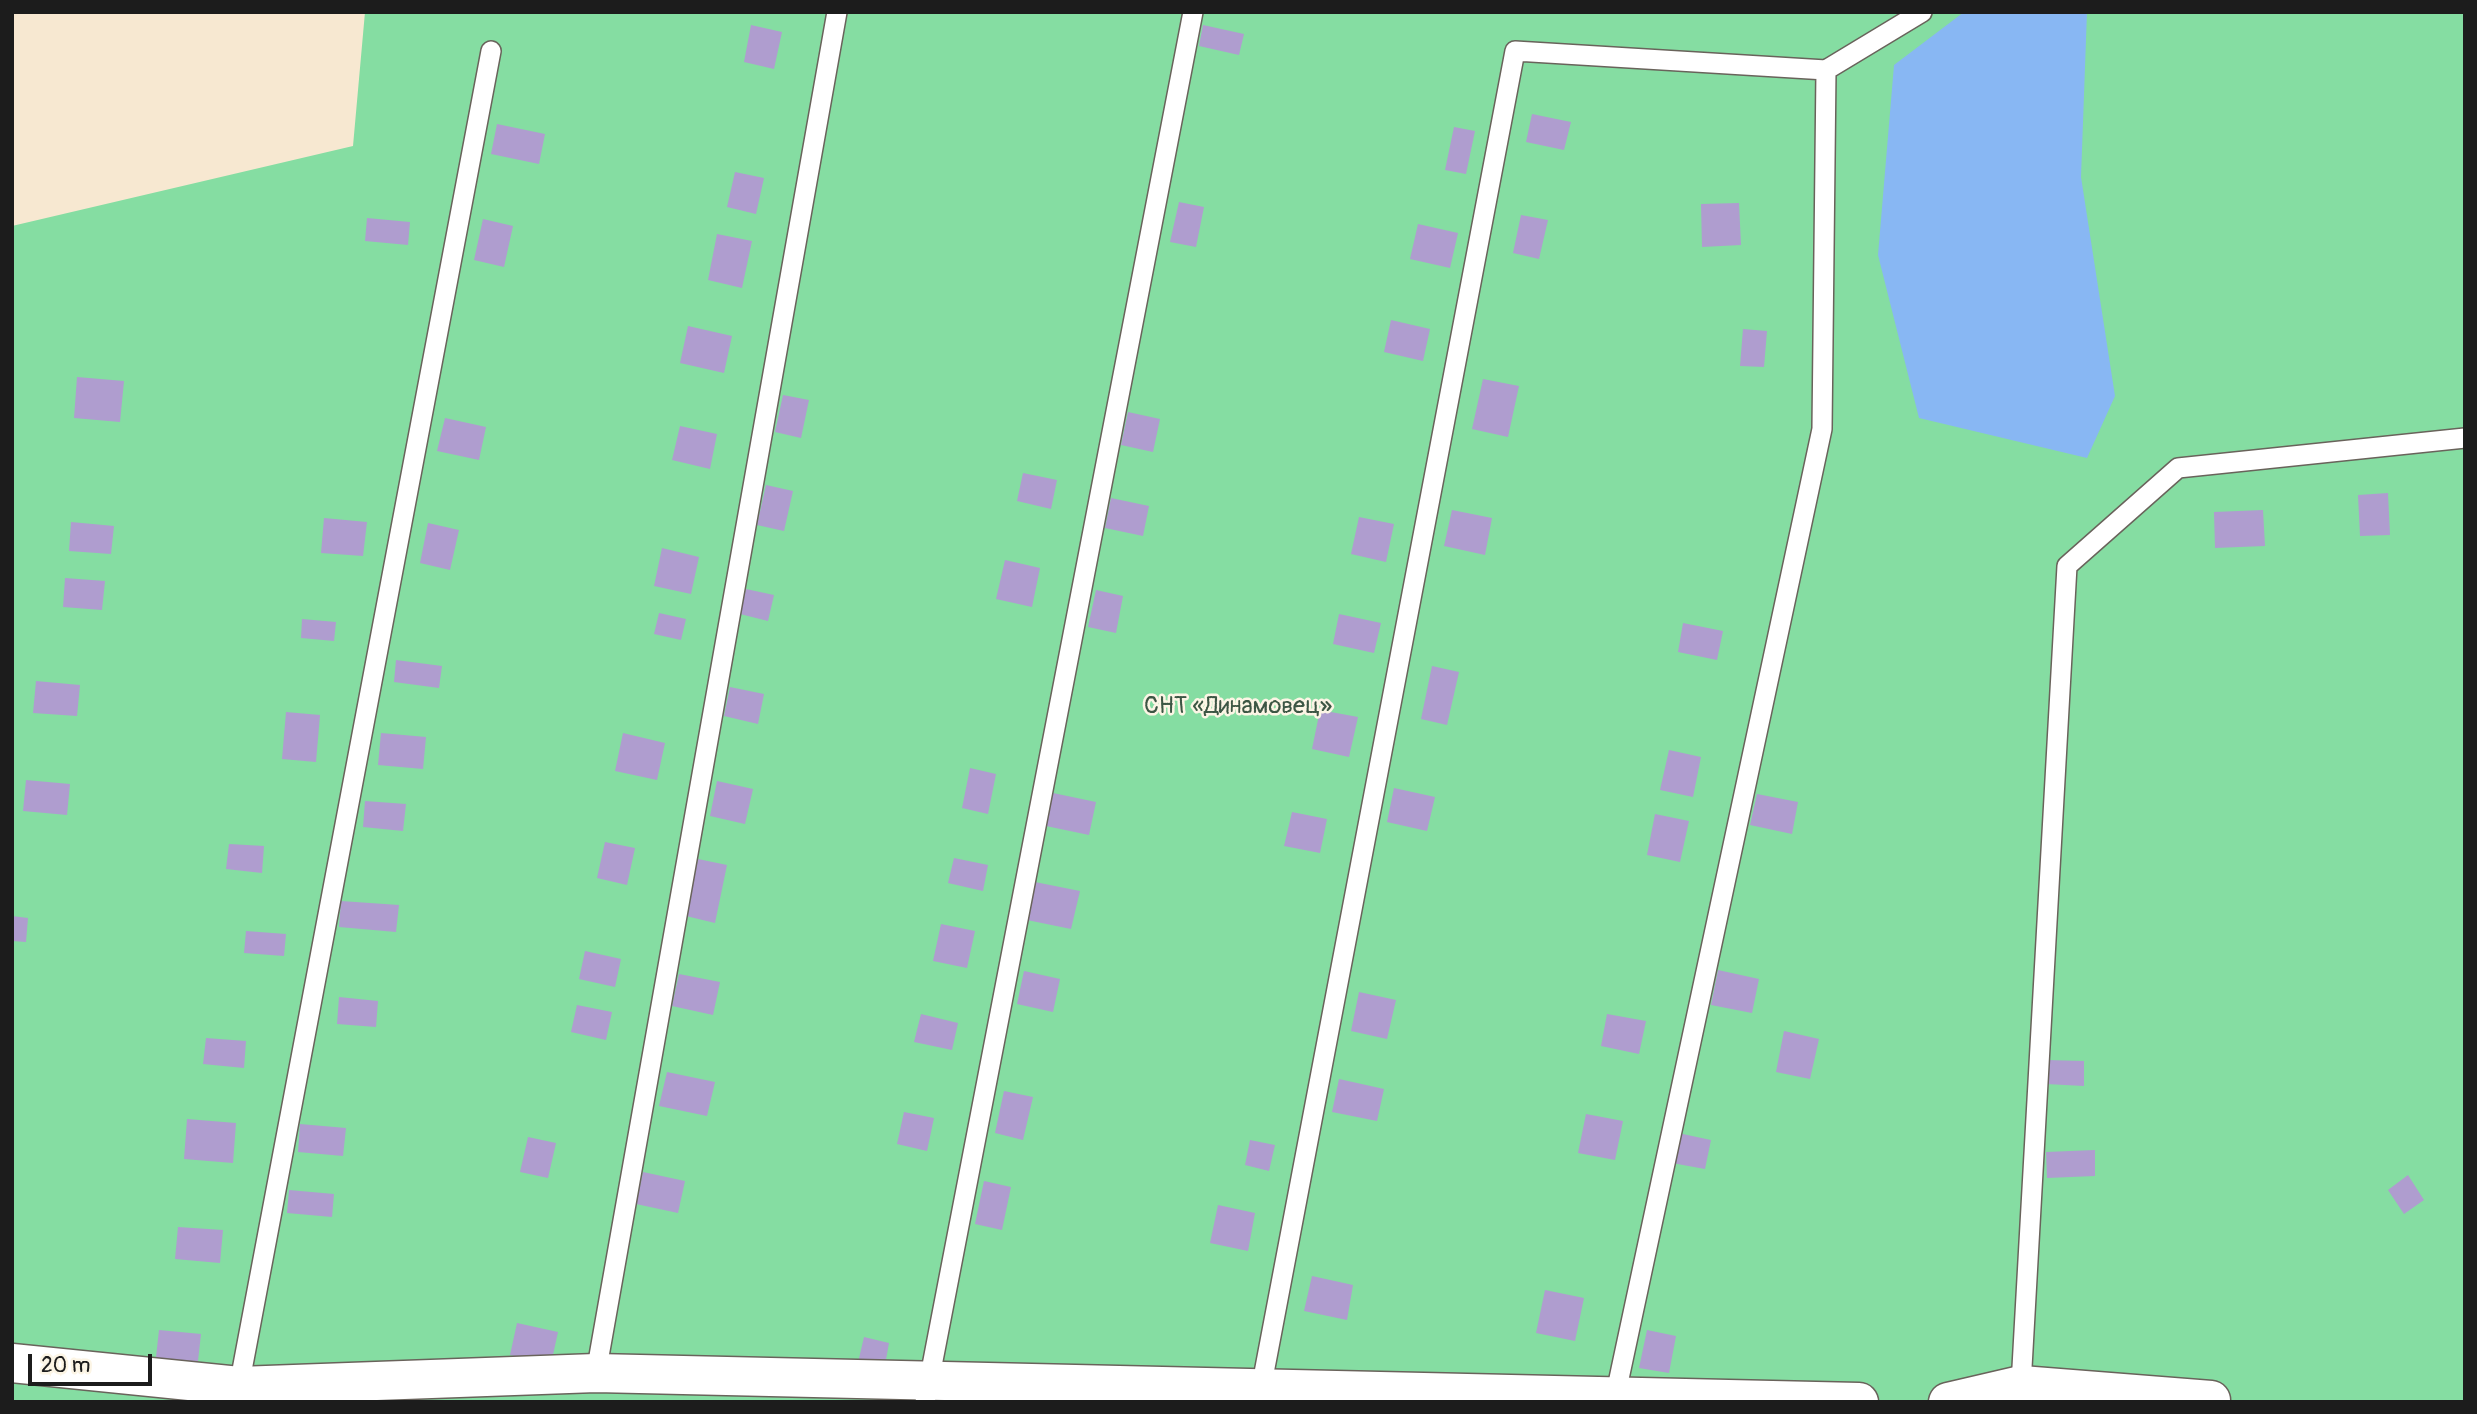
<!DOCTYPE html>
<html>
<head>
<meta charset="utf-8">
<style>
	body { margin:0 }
	#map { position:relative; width:2477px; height:1414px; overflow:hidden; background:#f7e8d1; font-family:Pangolin,sans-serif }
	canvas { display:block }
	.frame { position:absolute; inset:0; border:14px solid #1c1c1c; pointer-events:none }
	.scale { position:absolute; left:28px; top:1354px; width:124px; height:32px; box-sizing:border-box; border:4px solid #1c1c1c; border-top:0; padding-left:9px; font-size:21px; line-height:24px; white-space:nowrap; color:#1c1c1c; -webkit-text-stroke:5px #fcf5e5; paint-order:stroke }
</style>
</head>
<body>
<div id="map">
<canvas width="2477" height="1414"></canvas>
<div class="frame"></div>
<div class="scale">20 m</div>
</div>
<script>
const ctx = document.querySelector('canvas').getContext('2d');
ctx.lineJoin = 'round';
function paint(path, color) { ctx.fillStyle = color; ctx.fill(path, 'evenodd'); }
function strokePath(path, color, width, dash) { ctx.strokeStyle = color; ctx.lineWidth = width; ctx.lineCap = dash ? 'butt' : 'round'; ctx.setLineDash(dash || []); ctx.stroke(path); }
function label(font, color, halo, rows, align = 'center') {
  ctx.font = font + ' Pangolin,sans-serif'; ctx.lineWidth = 5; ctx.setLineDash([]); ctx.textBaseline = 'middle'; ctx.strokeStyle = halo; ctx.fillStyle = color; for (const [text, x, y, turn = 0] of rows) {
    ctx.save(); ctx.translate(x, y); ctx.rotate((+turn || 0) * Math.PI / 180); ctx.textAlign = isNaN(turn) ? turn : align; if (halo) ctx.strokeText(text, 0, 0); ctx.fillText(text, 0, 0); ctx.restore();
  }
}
const green = new Path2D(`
	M365,12H2465V1402H12V226L353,146Z`);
const water = new Path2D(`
	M1964,12H2087L2081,177L2115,396L2087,458L1919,418L1878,255L1894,65Z`);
const building = new Path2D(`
	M751,25L782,32L774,69L744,62Z
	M1203,25L1244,34L1239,55L1199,46Z
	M1532,114L1571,122L1564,150L1526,142Z
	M497,124L545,134L539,164L491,154Z
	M1454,127L1475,131L1466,174L1445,170Z
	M735,172L764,178L756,214L727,207Z
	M1179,202L1204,207L1196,247L1170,242Z
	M1739,203L1741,245L1702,247L1701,204Z
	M1521,215L1548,220L1539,259L1513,253Z
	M367,218L410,222L408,245L365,241Z
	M483,219L513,226L504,267L474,260Z
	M1418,224L1458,233L1450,268L1410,259Z
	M717,234L752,241L742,288L708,280Z
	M1391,320L1430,329L1423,361L1384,352Z
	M688,326L732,336L724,373L680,363Z
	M1743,329L1767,331L1764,367L1740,366Z
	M77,377L124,381L120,422L74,418Z
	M1483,379L1519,386L1508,437L1472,429Z
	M783,395L809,400L801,438L775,432Z
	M1128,412L1160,419L1153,452L1121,445Z
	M445,418L486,427L479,460L437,451Z
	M680,426L717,434L710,469L672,460Z
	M1023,473L1057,480L1051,509L1017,501Z
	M766,485L793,491L784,531L757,525Z
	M2388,493L2390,535L2360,536L2358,495Z
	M1111,498L1149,506L1143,536L1105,528Z
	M1452,510L1492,518L1485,555L1444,546Z
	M2263,510L2265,546L2215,548L2214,512Z
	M1359,517L1394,524L1386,562L1351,554Z
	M324,518L367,522L363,556L321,553Z
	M71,522L114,526L111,554L69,551Z
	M428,523L459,530L450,570L420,563Z
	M662,548L699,557L691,594L654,586Z
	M1005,560L1040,568L1032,607L996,599Z
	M65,578L105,581L102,610L63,607Z
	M746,589L774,595L768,621L740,614Z
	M1096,590L1123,596L1116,633L1088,627Z
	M659,613L686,619L681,640L654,634Z
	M1339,614L1381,623L1374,653L1333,644Z
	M302,619L336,622L334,641L301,638Z
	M1683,623L1723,631L1717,660L1678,652Z
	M396,660L442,666L439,688L394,682Z
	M1432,666L1459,672L1447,725L1421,719Z
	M36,681L80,685L77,716L33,713Z
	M730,687L764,694L758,724L724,716Z
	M1320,710L1358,717L1349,757L1312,749Z
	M286,712L320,715L316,762L282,759Z
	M381,733L426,737L423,769L378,765Z
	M623,733L665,743L657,780L615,771Z
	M1669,750L1701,757L1693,797L1660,790Z
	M970,768L996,774L988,814L962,808Z
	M26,780L70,784L67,815L23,811Z
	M717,781L753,789L745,824L710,816Z
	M1394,788L1435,797L1427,831L1387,822Z
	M1053,793L1096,802L1089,835L1046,826Z
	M1757,794L1798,802L1792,834L1750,825Z
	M365,801L406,804L403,831L363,827Z
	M1292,812L1327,819L1320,853L1284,846Z
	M1655,814L1689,821L1680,862L1647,855Z
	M605,842L635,848L627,885L597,878Z
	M229,844L264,846L262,873L226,869Z
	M954,858L988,865L983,891L948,883Z
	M698,859L727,865L715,923L686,916Z
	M1035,882L1080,891L1071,929L1027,920Z
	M341,901L399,905L396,932L339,927Z
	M12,916L28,918L26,942L12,941Z
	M941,924L975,931L967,968L933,961Z
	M246,931L286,934L284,956L244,953Z
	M585,951L621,959L615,987L579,979Z
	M1718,970L1759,979L1752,1013L1711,1005Z
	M1024,971L1060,979L1053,1012L1017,1004Z
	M679,974L720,982L713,1015L672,1006Z
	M1359,992L1396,1000L1387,1039L1351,1031Z
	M339,997L378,1001L376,1027L337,1024Z
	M577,1005L612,1012L606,1040L571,1032Z
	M921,1014L958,1023L952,1050L914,1042Z
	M1607,1014L1646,1021L1639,1054L1601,1046Z
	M1784,1031L1819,1039L1810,1079L1776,1072Z
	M206,1038L246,1041L244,1068L203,1064Z
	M2046,1060L2084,1061V1086L2046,1084Z
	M667,1072L715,1082L707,1116L659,1106Z
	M1339,1079L1384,1089L1377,1121L1332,1112Z
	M1004,1091L1033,1097L1023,1140L995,1133Z
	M904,1112L934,1118L927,1151L897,1144Z
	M1586,1114L1623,1121L1615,1160L1578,1153Z
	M187,1119L236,1123L233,1163L184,1159Z
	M300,1124L346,1128L343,1156L298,1152Z
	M1678,1133L1711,1140L1705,1169L1672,1163Z
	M528,1137L556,1143L548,1178L520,1172Z
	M1250,1140L1275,1145L1269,1171L1245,1165Z
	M2095,1150V1176L2047,1178L2046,1152Z
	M643,1172L685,1181L678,1213L636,1204Z
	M2408,1175L2424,1200L2404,1214L2388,1190Z
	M984,1181L1011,1187L1002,1230L975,1224Z
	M289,1190L334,1194L332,1217L287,1213Z
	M1218,1205L1255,1213L1248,1251L1210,1243Z
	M178,1227L223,1230L220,1263L175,1259Z
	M1312,1276L1353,1285L1347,1320L1304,1311Z
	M1545,1290L1584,1298L1575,1341L1536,1333Z
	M517,1323L558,1332L551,1364L510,1355Z
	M159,1330L201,1334L197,1370L155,1366Z
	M1647,1330L1676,1336L1669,1373L1639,1368Z
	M864,1337L889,1343L883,1376L856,1371Z`);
const lane = new Path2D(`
	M1826,70L1922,12
	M596,1373L837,12
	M2021,1385L2067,566L2178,468L2465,438
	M239,1386L491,51
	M1260,1394L1515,51L1826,70L1822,429L1614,1402
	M925,1402L1193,12`);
const street = new Path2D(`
	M12,1363L239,1386L596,1373L1859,1402
	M1948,1402L2021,1385L2211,1400`);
const parkNames = [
	["СНТ «Динамовец»",1238,707]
];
paint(green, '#85dda2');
paint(water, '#88b7f3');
paint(building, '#af9dcf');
strokePath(lane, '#69635b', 22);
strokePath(street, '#69635b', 41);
strokePath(lane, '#fff', 19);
strokePath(street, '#fff', 38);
label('24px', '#3c5644', '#fcf5e5', parkNames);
</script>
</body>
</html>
